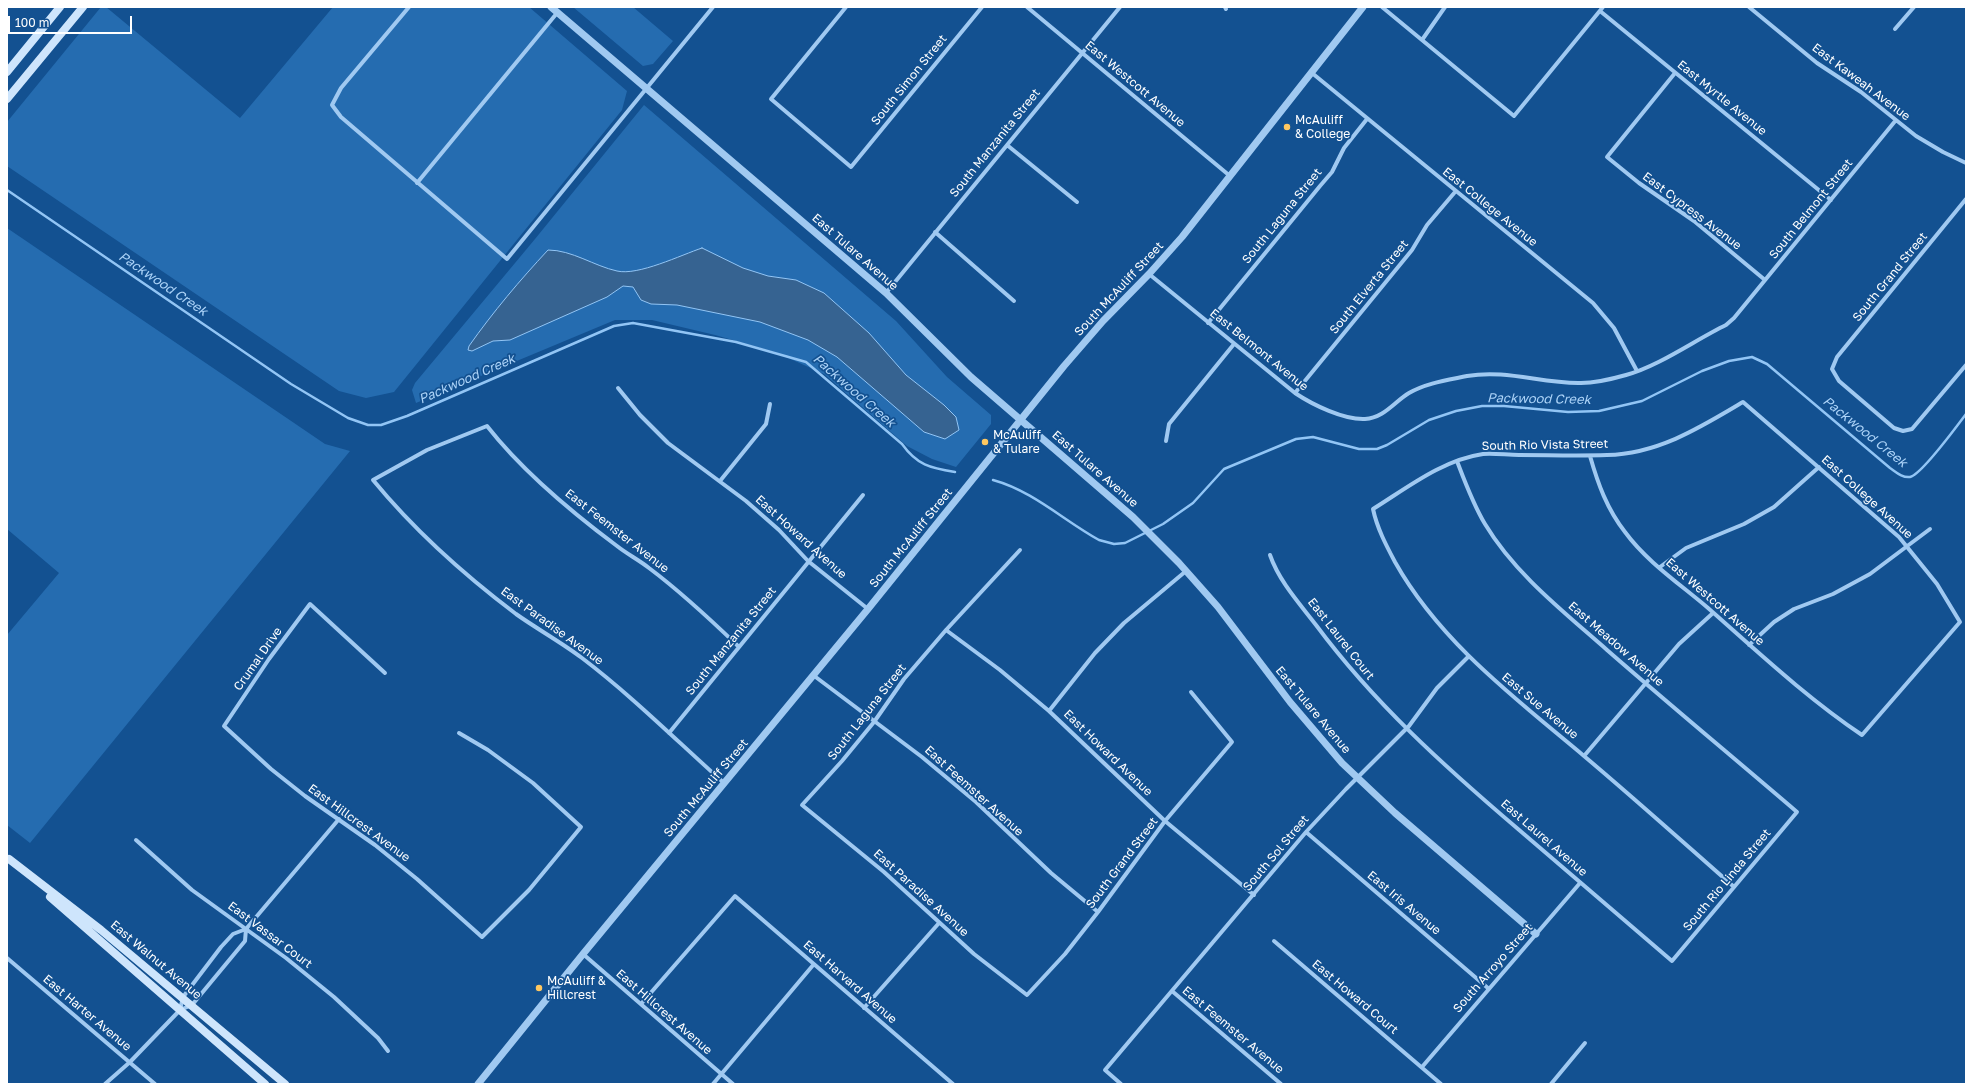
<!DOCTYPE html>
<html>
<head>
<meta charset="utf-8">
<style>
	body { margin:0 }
	#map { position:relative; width:1973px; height:1091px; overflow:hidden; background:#135191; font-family:"Golos Text",sans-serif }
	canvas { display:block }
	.frame { position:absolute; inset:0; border:8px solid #fff; pointer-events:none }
	.scale { position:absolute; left:8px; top:16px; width:124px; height:18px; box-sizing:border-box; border:2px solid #fff; border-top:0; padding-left:5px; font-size:12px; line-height:14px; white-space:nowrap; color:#fff; -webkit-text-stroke:3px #135191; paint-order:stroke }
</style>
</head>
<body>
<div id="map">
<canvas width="1973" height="1091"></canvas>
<div class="frame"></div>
<div class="scale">100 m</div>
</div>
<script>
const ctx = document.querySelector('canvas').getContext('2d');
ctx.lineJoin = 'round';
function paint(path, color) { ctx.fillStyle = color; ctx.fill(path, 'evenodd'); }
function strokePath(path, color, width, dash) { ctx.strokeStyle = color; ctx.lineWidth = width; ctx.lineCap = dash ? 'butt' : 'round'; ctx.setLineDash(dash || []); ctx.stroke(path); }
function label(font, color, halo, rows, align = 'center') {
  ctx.font = font + ' "Golos Text",sans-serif'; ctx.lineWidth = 3.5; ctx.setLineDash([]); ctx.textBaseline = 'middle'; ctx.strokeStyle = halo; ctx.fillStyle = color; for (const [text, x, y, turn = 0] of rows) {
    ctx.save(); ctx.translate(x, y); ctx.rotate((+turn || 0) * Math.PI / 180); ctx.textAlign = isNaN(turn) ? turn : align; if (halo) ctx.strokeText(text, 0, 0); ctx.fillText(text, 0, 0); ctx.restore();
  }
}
const green = new Path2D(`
	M101,7H106L240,118L333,7H529L627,91L622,110L394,392L366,398L339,391L7,166V122Z
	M573,7H633L673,41L653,64L643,66Z
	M644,105L896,321L947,377L991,415V424L956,467L932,459L907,446L824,374L775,352L715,335L652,320H615L416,403L412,390L415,383L535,239Z
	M7,228L325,444L350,451L30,843L7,825V635L59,573L7,529Z`);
const water = new Path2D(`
	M702,248L743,268L768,276L796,280L824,293L869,333L906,375L944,405L956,417L959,430L945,439L924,432L837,357L808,340L760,322L677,305L651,304L641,300L633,287L623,286L607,297L510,340L493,341L472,351L468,350L469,346C493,312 520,280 548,250C572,250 594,266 617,271C638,276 681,255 702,248Z`);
const stream = new Path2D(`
	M7,190L291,384L348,418L368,425H381L407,416L614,326L633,323L736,342L806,362L902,444C917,465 930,468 955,472
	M993,480C1033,491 1063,520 1099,540L1114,544L1125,543L1163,524L1193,503L1224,469L1296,439L1313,437L1359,449H1377L1387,445L1429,420L1456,411L1482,406H1504L1568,412L1599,411L1642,401L1702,371L1729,361L1752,357L1767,364L1890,468C1896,472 1902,478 1910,477C1921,475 1957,426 1966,414`);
const minor = new Path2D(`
	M409,7L341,88L332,105L341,117L507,259L713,7
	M846,7L771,99L851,167L982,7
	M1027,7L1230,176
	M1225,7L1226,9
	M1382,7L1514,116L1603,7
	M1749,7L1817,63L1861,92L1916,136L1943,152L1966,163
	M1600,11L1831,200
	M1895,29L1914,7
	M1422,40L1445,7
	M1312,73L1593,303L1614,328L1637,371
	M1675,73L1607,157L1639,183L1694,221L1765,280
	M1007,145L1077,202
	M417,183L557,13
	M1966,199L1837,357L1832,369L1839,381L1894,428L1903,431L1912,429L1966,365
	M935,232L1014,301
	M1149,274L1295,393C1313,405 1344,420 1365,419C1384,418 1394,402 1409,393C1426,383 1448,380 1467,376C1507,369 1542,384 1581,383C1596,383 1612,379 1626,375C1659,366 1695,340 1726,325L1734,318L1896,120
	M886,293L1120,7
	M1208,323L1320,186L1332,172L1344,148L1367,119
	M618,388L640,415L668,443L746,501L779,530L808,561L868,609
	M1295,393L1412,250L1427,225L1455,192
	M1166,441L1169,424L1234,344
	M1590,456C1598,484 1607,509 1625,532C1647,562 1680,584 1708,608C1758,652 1807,698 1862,735L1960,622L1937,584L1899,537L1743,402C1701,427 1658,454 1607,455C1577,456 1548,455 1519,455C1507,455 1494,453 1483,454C1442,460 1407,488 1373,509C1377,528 1386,545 1395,562C1440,642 1515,698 1584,756C1635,799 1684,843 1734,887
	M720,481L766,424L770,404
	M1020,550L946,630L904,679L874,722L842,761L802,805L884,872L974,954L1027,995L1065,954L1098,912L1165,821L1232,742L1191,692
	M1270,555C1279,581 1299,603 1316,625C1374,703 1444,766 1518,829C1569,873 1620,917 1672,961L1797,812C1734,758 1670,705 1607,650C1564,612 1515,574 1485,524C1473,504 1465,482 1457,461
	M1660,567L1686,548L1744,524L1774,507L1819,467
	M946,630L1000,670L1049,711L1165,821L1254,895
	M1749,645L1774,622L1794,609L1833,594L1870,574L1930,529
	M385,673L310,604L269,659L224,726L271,769L305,796L375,845L417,879L482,937L529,890L581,827L533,783L488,750L459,733
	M813,675L922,757L976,802L1051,873L1098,912
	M1049,711L1095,653L1124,623L1186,571
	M669,733L863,495
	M1584,756L1679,644L1713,613
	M724,783C677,741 632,696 582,658C561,642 537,629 516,614C463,574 415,531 373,480L427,450L487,426C523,472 570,511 617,546C627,554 639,560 649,568C681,592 710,619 739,647
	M1306,832L1489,989
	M136,840L192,890L286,958L334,997L378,1038L388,1051
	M1274,941L1441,1084
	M583,954L733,1084
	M7,958L155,1084
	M1172,991L1281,1084
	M641,1004L735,896L953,1084
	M864,1008L939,923
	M180,1010L183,997L221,947L233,934L246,929L339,819
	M1422,1067L1580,883
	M105,1084L130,1062L180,1010L192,1005L245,941L246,929
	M713,1084L814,964
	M1121,1084L1105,1070L1306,832L1346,789L1409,726L1437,688L1469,656
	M1551,1084L1585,1043`);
const tertiary = new Path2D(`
	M551,7L886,293L971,377L1133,517L1179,563L1218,607L1290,702L1342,763L1395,813L1536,934
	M478,1084L583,954L868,609L1064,366L1103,321L1149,274L1182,237L1363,7`);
const secondary = new Path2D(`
	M7,72L60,7
	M7,99L83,7
	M9,859L101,930L285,1084
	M50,897L265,1084`);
const markers = [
	[1287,127,4,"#ffc860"],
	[985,442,4,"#ffc860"],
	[539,988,4,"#ffc860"]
];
const streetNames = [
	["South Simon Street",909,80,-51],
	["East Kaweah Avenue",1861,82,37],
	["East Westcott Avenue",1135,84,40],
	["East Myrtle Avenue",1722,98,39],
	["South Manzanita Street",995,143,-51],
	["East College Avenue",1490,207,39],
	["South Belmont Street",1811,209,-51],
	["East Cypress Avenue",1692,211,37],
	["South Laguna Street",1282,216,-51],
	["East Tulare Avenue",855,252,41],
	["South Grand Street",1890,277,-51],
	["South Elverta Street",1369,287,-51],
	["South McAuliff Street",1119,289,-47],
	["East Belmont Avenue",1259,350,39],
	["South Rio Vista Street",1545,445,-1],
	["East Tulare Avenue",1095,469,41],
	["East College Avenue",1867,497,42],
	["East Feemster Avenue",617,531,38],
	["East Howard Avenue",801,537,42],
	["South McAuliff Street",911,538,-51],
	["East Westcott Avenue",1715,602,41],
	["East Paradise Avenue",552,626,36],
	["East Laurel Court",1341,639,52],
	["South Manzanita Street",731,641,-51],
	["East Meadow Avenue",1616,644,41],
	["Crumal Drive",258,659,-55],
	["East Sue Avenue",1540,706,40],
	["East Tulare Avenue",1313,710,50],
	["South Laguna Street",867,712,-52],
	["East Howard Avenue",1108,753,44],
	["South McAuliff Street",706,788,-50],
	["East Feemster Avenue",974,791,42],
	["East Hillcrest Avenue",359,823,36],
	["East Laurel Avenue",1544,838,41],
	["South Sol Street",1276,853,-50],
	["South Grand Street",1122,863,-53],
	["South Rio Linda Street",1727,880,-50],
	["East Paradise Avenue",921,893,42],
	["East Iris Avenue",1404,903,40],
	["East Vassar Court",270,935,37],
	["East Walnut Avenue",156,960,40],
	["South Arroyo Street",1493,968,-49],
	["East Harvard Avenue",850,982,41],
	["East Howard Court",1355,997,40],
	["East Hillcrest Avenue",664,1012,41],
	["East Harter Avenue",87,1013,40],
	["East Feemster Avenue",1233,1030,40]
];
const poiNames = [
	["McAuliff",1295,120],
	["& College",1295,134],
	["McAuliff",993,435],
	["& Tulare",993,449],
	["McAuliff &",547,981],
	["Hillcrest",547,995]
];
const waterNames = [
	["Packwood Creek",163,284,34],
	["Packwood Creek",467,379,-24],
	["Packwood Creek",854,391,41],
	["Packwood Creek",1539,399,1],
	["Packwood Creek",1865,432,39]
];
paint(green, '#256cb0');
paint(water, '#366391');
strokePath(water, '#92c5f5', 1);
strokePath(stream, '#92c5f5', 2.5);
strokePath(minor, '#a0c9f1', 4);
strokePath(tertiary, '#a0c9f1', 7);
strokePath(secondary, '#cee5fc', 8);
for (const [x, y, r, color] of markers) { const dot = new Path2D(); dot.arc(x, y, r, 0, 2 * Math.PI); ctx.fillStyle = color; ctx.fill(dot); strokePath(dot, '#135191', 1.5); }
label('12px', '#fff', '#135191', streetNames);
label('12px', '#fff', '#135191', poiNames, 'left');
label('italic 13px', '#acd3f8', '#135191', waterNames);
</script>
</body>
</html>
